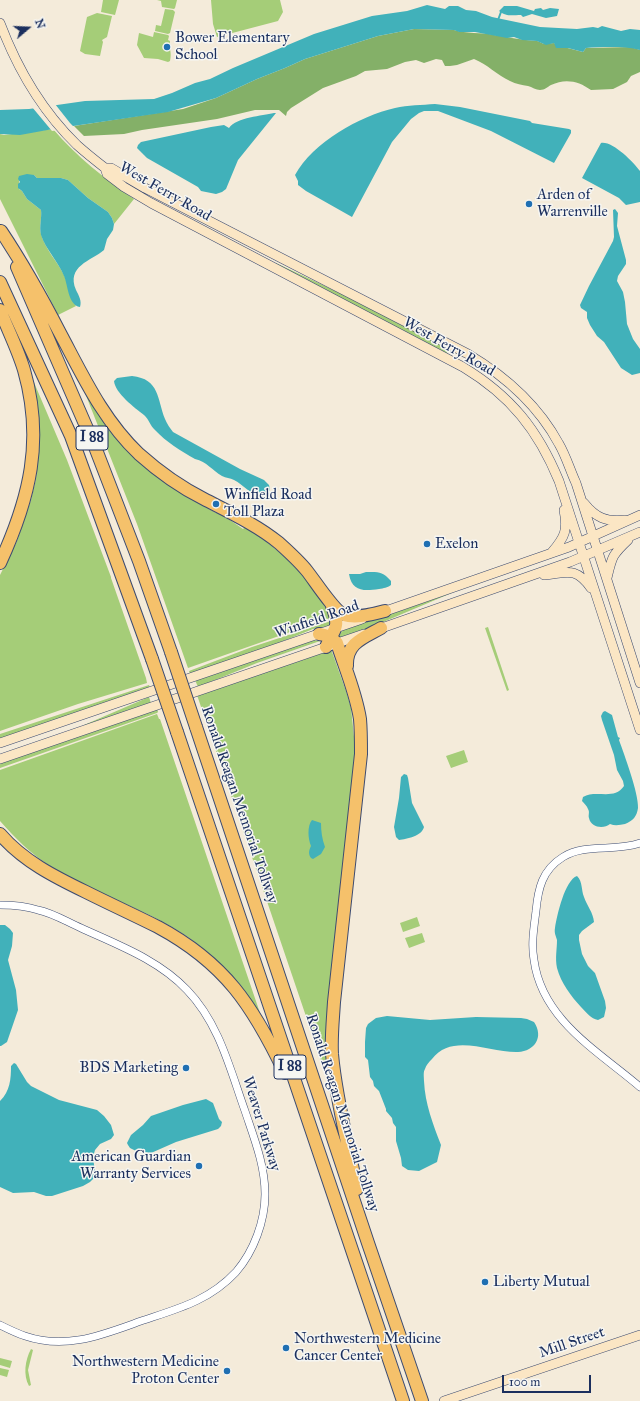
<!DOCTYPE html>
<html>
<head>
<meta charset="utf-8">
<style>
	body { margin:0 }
	#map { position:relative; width:640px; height:1401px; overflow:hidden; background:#f4ebda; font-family:"IM FELL Great Primer",serif }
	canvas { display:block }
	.north { position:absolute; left:8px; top:8px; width:40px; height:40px; -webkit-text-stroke:3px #f6f6f2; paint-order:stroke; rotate:71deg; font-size:11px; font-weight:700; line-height:16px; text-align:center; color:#1b2f5e }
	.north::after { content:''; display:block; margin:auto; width:14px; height:18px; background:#1b2f5e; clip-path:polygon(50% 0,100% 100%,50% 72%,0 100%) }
	.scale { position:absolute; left:502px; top:1375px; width:89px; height:18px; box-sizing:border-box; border:2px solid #1b2f5e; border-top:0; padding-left:5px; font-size:12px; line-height:14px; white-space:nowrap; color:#1b2f5e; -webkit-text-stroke:3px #f6f6f2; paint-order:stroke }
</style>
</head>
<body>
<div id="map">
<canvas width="640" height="1401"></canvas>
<div class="north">N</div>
<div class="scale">100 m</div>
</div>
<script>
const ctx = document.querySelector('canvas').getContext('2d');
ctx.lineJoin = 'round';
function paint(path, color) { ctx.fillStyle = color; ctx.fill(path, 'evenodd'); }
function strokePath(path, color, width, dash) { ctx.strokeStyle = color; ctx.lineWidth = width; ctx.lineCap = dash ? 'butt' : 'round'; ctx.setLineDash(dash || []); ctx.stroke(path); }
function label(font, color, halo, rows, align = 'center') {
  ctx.font = font + ' "IM FELL Great Primer",serif'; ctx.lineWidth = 3; ctx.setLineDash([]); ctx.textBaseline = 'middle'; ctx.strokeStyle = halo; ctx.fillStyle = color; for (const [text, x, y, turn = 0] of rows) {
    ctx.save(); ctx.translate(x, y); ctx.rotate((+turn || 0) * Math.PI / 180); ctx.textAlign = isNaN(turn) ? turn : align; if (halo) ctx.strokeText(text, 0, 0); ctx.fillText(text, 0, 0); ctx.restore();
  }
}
const green = new Path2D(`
	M103,0H119L115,15L101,12Z
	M157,0H177L175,8L174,9L162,7L161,1Z
	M211,0H280L283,12L278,21L217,37L213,24Z
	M165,9L173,10L175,12L170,33L168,34L155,31L156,25L161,26Z
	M97,13L112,16L107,37L102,40L103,42L100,56L85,54L80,51L87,17Z
	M154,32L168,35L169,36L168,40L170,41C169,50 172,52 170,61L168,62L158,59L144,58L137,45L139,33L153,37Z
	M53,129C77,157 104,178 134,199L114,224L112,218L108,212L88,198L68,180L61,178H37L34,175L22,176L19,177V189L22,191L27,199L41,210C42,218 39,227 41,234C45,249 57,261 64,275C69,286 69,296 76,306L58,315L0,199V134L4,135Z
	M276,263L367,306L443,345L449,356L275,264Z
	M30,373L67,460L111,577V578L146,678L147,683L78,704L0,731V575L17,541L31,500L36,479L38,451Z
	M83,388L106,423L209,507V509L216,513L217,511L243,529L245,527C286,553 306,576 333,617L188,668L137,524Z
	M454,592L362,631L339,638L338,636L344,629Z
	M334,620V625L313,629L276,644L190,674L189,671L252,647Z
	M488,627L509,690L507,691L485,628Z
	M313,640L320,641L257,663L198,687L195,680Z
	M331,649L346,691L351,708L355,746L331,1090L197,695Z
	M149,685L150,688L0,739V734Z
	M149,697L151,703L84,726V725Z
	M157,708L158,712L157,713L0,768V762Z
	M157,714L159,719H160L260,1013L259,1015C252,1004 245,992 237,982C223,965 206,950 188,937C145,908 93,894 50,866C31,854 15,838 0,821V770Z
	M464,750L468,762L451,768L446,756Z
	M417,917L420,926L403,932L400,923Z
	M422,933L425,942L409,948L405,938Z
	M31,1349L33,1350L28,1370L31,1385L29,1386C23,1375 25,1360 31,1349Z
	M0,1358L12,1361L10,1368L0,1365Z
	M0,1368L9,1370L7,1377L0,1375Z`);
const forest = new Path2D(`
	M414,29L454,30C466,34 481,32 494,35C508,37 522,40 537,41C539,41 542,44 545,44C547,44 551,43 554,43L556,45L583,52L586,48L631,47L640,50V72L631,76L627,82L613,89L591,90C579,81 565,78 551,85C547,87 545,90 540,90C536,90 532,87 528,86C522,85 516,84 510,81C497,75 487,64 474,59L457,65L450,66H445L442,60L436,59L424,63L416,60L405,62L387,69L365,71L356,76L323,88L291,108L287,112L286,116L279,110H255L217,119L142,130L124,134L84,136L74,126L183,109L216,98L257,79L285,68L305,59L378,36Z`);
const water = new Path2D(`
	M427,5L445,9L449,6H458L466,10L476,11L492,17L540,27L577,29L593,27L598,28L602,26L621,31L630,29L640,30V50C625,46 601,47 586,48L583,52L568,48H556L554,43L546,45L537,41L522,40L514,37L507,38L475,32H459L454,30L414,29L378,36L305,59L285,68L257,79L216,98L168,112L53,129L20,135L0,134V110L29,109L85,101L154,99L172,93L195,83L210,79L233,68L314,34L372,16L407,11Z
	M504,6H517L534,11L535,9L541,8L543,10L550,8L559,9L557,16L546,18L532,14L523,17L521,15C512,15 507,17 499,11Z
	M435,104L460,107L530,121L532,123L569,129L571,130V133L554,163L491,131L438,111H424L419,113L411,119L392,142L352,217L306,191L298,185V181L295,175C313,142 360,116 395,108C408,105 422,105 435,104Z
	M274,113H276L238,160L226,189L222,192L216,194L201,191L198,187L147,158L137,148L138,145L141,142L211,127L224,125L229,128C237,117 262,116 274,113Z
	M601,143C613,141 633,162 640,171V202L626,205L619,198L582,178Z
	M27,174L34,175L37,178H61L68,180L88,198L108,212L112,218L114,224L113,230L107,239L104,250C91,261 66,266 76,290C79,296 82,301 80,307C68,305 68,285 64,276C58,261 46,250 41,235C39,226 42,218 41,210L27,199L22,191L18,188V184L20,182L18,179L19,176Z
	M615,209L618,213L617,226L626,260V264L618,276L617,281L623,292L625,302L627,324L633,339L640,349V373L632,375L621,368L604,342L597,336L590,325L587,318V312L581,308L580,305L589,286L613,241L614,237L613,210Z
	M132,376C160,379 157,399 165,419C167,424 170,428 173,432L240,469L264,480L269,485L270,490L267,493L262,495C250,495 244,485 234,480C230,478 226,478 222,476C212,470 207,462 195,459C181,451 166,442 155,430C150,426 149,419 144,415C135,408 115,393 114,381L117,378Z
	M366,572C379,572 382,571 391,581V585C387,588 384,588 379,589C364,591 352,592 349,574H360Z
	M605,711L612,715L618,737L620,738L619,740C624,754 639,794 638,808C637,816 633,821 625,824C620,825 615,826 610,824C604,829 591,828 589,818C588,815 590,812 588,809C587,806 584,803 582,801L583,797C596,789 614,801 624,786L623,781L617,770L614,755L602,720L601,716L603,712Z
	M404,774L407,775L408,778L412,803L424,827C422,836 407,839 399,840L396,837L394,827L399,798L401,777Z
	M312,820L321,823C321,831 322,839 325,847L321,854L313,859L311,858C308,854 309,850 311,846C308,839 307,826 312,820Z
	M577,876C583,882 581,890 584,897C587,906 593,912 594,922L582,931L579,935V940L582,954L588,966L595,973L605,1001L606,1008L604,1017L598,1020C591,1019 586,1012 581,1007C571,996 561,983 557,968C555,958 557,949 557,940C556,936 554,933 555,928C557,915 565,880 577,876Z
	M0,925H5L10,929L13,933L12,946L8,960L16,990L18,1010L7,1042L1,1046H0Z
	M387,1016L430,1020L476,1017L521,1018L527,1019L534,1022C544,1037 535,1051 518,1052C491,1053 452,1032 432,1059C429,1062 426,1065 425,1069C423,1072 424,1077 424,1081C425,1104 433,1124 441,1145L437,1162L419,1171L408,1170L402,1166L401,1158L396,1141V1127L393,1123L392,1118L386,1111V1109L379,1091L374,1086L373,1081L370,1077L368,1060L365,1057V1042L366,1028L368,1024L376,1018Z
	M14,1063L16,1064L27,1082L31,1086L59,1100L97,1110L104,1116L111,1125L114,1135L111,1139L100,1144L95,1150L93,1157L95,1172L94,1178L90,1182L83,1186L52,1196H46L34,1192L13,1193L0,1187V1101C10,1091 11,1079 11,1066Z
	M206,1099L213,1103L219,1119L222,1122L221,1126L218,1129L176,1142L151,1153L136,1151L130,1148L128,1145L127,1143L131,1135L143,1125L151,1116L183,1105Z`);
const pier = new Path2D(`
	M55,104L70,123L75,128L52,131L32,107Z`);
const stream = new Path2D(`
	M498,20L501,12`);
const street = new Path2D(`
	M640,843C615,852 585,843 563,857C542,870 538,889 536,911C534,927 531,944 534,960C542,1020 598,1051 640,1087
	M0,905C13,905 26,906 38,910C53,913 67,922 81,928C118,945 159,960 187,990C219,1023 230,1069 245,1111C254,1138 265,1165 265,1194C265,1221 254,1251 236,1272C209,1301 177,1309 141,1321C102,1335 66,1350 25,1336C16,1333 8,1329 0,1325`);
const secondary = new Path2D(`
	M0,23C17,68 42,111 77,145C86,153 96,161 105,168L107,174L124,187L151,203L463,367C511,396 538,430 559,481L640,730
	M105,168H111L145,188L468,354C505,376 538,405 559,444C566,456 570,470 576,483L640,683
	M584,503C596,518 606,522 625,520
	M552,552C565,537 568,530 564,510
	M544,575C567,573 575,566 591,588
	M607,578C612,557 612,555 628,540
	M380,613L569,547L640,515
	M376,630L570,562L640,532
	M0,743L362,619
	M0,759L364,634
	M444,1401L640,1335`);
const highway = new Path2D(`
	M1,231C23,264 42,298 60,333C83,376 103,420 139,454C158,471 180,487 204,499C229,512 257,525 279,543C289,552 299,561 307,571C315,581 334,611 344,615C356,619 373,614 385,611
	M17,267L95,447L139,561L171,652
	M0,282L71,436L152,659
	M0,310C8,330 18,350 24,370C44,440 30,498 0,563
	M319,634C327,635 331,637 337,643C345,668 356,693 360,719C361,730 361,742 361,754L334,1002C333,1019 331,1037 332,1054C336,1099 348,1144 357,1189
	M326,647C334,628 341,629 332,606
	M347,666C346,643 363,638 381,628
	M196,727L368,1243L422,1401
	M177,732L403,1401
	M0,834C23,861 55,877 86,892C110,904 134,915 158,927C225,963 253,1006 285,1073`);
const highwayBridge = new Path2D(`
	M171,652L196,727
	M152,659L177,732`);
const markers = [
	[167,47,4,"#1f6fb2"],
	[529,204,4,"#1f6fb2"],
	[216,504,4,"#1f6fb2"],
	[427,544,4,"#1f6fb2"],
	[186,1068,4,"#1f6fb2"],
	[199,1166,4,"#1f6fb2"],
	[485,1282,4,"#1f6fb2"],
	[286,1348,4,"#1f6fb2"],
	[227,1371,4,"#1f6fb2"]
];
const shields = [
	[92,438,32],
	[290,1067,32]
];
const shieldNames = [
	["I 88",92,438],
	["I 88",290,1067]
];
const poiNames = [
	["Bower Elementary",175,38],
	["School",175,55],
	["Arden of",537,195],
	["Warrenville",537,212],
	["Winfield Road",224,495],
	["Toll Plaza",224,512],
	["Exelon",435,544],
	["BDS Marketing",178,1068,"right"],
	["American Guardian",191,1157,"right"],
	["Warranty Services",191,1174,"right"],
	["Liberty Mutual",493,1282],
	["Northwestern Medicine",294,1339],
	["Cancer Center",294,1356],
	["Northwestern Medicine",219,1362,"right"],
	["Proton Center",219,1379,"right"]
];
const streetNames = [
	["West Ferry Road",165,192,30],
	["West Ferry Road",449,347,30],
	["Winfield Road",317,620,-19],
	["Ronald Reagan Memorial Tollway",239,805,71],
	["Ronald Reagan Memorial Tollway",342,1113,72],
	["Weaver Parkway",261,1124,73],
	["Mill Street",572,1343,-19]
];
paint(green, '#a5cd78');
paint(forest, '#84b068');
paint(water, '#41b1ba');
paint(pier, '#f4ebda');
strokePath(stream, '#41b1ba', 2);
strokePath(street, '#3c4b71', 8);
strokePath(secondary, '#3c4b71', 10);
strokePath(highway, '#3c4b71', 14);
strokePath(street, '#fff', 7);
strokePath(secondary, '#fbe6c4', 9);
strokePath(highway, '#f5c16b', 12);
strokePath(highwayBridge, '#3c4b71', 14, []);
strokePath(highwayBridge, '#f5c16b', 12);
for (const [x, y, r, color] of markers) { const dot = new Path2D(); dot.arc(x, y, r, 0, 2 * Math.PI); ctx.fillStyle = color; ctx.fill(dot); strokePath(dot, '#f6f6f2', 1.5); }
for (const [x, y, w] of shields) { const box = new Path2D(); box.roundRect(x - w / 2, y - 12, w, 24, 3); ctx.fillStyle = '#f6f6f2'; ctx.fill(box); strokePath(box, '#1b2f5e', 1); }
label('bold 14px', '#1b2f5e', null, shieldNames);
label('15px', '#1b2f5e', '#f6f6f2', poiNames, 'left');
label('15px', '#1b2f5e', '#f6f6f2', streetNames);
</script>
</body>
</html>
